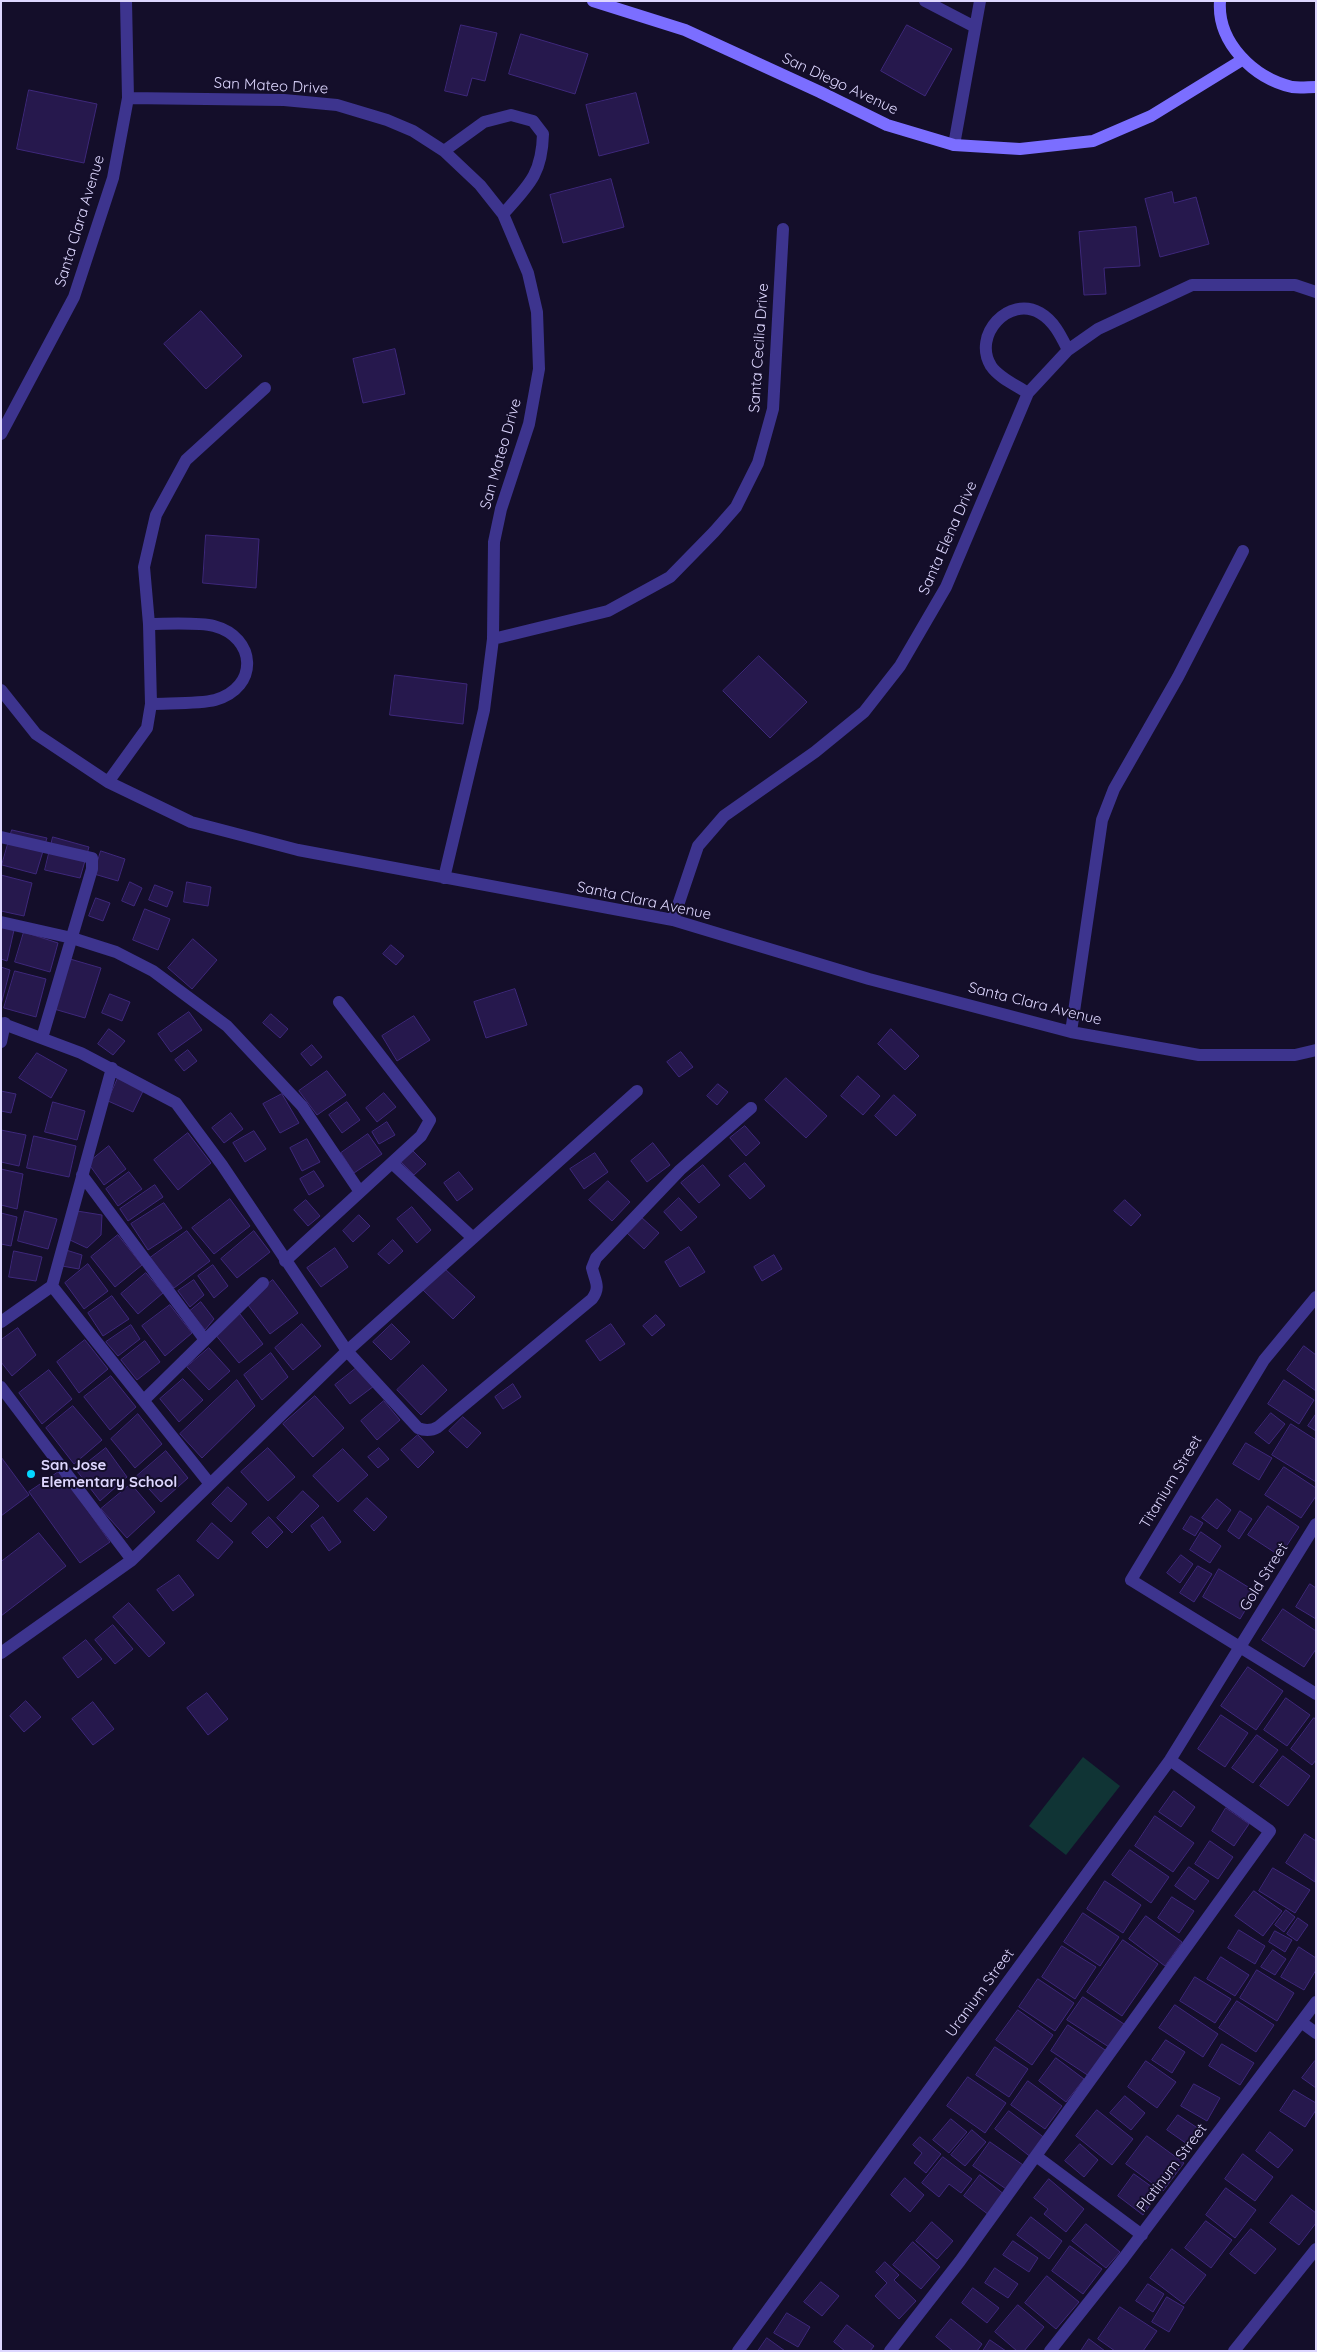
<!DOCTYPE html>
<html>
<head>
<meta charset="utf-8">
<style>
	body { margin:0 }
	#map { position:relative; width:1317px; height:2352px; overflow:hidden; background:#140e2a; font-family:Quicksand,sans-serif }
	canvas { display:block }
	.frame { position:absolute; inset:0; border:2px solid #ded7ff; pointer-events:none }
</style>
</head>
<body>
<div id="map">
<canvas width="1317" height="2352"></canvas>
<div class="frame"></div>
</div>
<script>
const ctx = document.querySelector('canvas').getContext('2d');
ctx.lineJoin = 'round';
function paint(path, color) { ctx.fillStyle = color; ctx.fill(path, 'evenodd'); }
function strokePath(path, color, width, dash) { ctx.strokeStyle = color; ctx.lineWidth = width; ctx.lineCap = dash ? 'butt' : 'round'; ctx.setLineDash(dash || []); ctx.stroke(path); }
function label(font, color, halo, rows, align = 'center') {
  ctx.font = font + ' Quicksand,sans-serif'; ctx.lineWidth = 4; ctx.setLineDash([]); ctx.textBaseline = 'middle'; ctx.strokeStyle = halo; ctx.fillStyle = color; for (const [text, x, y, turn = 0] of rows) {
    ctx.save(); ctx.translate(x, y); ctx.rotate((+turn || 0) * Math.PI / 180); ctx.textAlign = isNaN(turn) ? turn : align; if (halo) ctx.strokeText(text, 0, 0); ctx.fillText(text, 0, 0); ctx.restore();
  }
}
const green = new Path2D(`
	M1083,1757L1120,1786L1066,1855L1029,1826Z`);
const building = new Path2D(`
	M461,25L497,33L485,81L472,78L467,96L445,91Z
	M907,25L952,49L925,96L881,71Z
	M521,34L588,54L575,94L509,74Z
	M29,90L97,104L84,163L17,149Z
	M636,93L649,143L599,156L586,105Z
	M611,179L624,227L563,243L550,195Z
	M1172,192L1174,203L1196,197L1209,244L1160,257L1145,199Z
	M1136,227L1140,266L1104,268L1106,294L1084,295L1079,232Z
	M201,311L242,356L206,389L164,344Z
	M395,349L405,394L363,403L353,359Z
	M206,535L259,539L256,588L203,583Z
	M759,656L807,702L770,738L723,691Z
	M395,675L467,684L463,724L390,715Z
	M12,830L47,838L36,874L2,865Z
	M53,837L89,847L80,878L45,870Z
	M101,851L125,859L118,881L94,874Z
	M1,875L32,883L24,916L1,911Z
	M130,882L142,888L134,906L122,901Z
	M187,882L211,887L208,906L184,902Z
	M155,885L173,892L167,907L149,900Z
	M96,898L110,903L103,921L89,916Z
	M145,909L170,919L158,950L133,940Z
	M1,927L14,930L7,961L1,959Z
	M24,932L58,943L50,972L15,962Z
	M193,939L217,960L192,989L168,968Z
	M391,945L404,956L396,965L383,954Z
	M70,959L101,968L85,1018L54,1009Z
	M1,967L10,970L1,1005Z
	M15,971L46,979L36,1017L4,1008Z
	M515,989L527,1025L486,1038L474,1002Z
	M110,994L130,1002L122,1021L102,1013Z
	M189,1012L202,1030L171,1052L158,1034Z
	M271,1014L288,1029L280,1038L263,1023Z
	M414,1016L430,1040L397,1061L382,1036Z
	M109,1029L125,1041L113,1055L98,1044Z
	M891,1029L919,1056L905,1070L878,1044Z
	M312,1045L322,1057L311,1066L301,1054Z
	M188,1050L197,1061L184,1071L175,1060Z
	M681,1052L693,1067L679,1077L667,1062Z
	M37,1053L67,1070L51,1098L19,1078Z
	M327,1071L346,1095L317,1115L299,1091Z
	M858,1076L880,1096L863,1115L841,1096Z
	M118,1078L144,1089L133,1112L108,1101Z
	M786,1078L827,1116L806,1138L765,1100Z
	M718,1084L728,1092L717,1105L707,1096Z
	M1,1091L16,1094L11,1113L1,1111Z
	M384,1093L396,1107L377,1122L366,1108Z
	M282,1094L299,1123L280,1133L263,1104Z
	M894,1095L916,1115L896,1136L875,1116Z
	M53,1102L85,1111L77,1140L45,1132Z
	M347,1102L360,1120L342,1133L329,1115Z
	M231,1113L243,1129L224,1143L212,1128Z
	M387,1122L395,1135L379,1144L372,1132Z
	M745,1126L760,1143L746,1156L730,1138Z
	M1,1130L26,1135L19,1166L1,1162Z
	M254,1131L266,1149L245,1162L233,1143Z
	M188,1133L211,1163L178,1190L154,1160Z
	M368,1134L382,1154L354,1173L341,1153Z
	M34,1136L76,1146L69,1177L27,1168Z
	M307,1139L320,1162L302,1171L290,1148Z
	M653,1143L670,1165L647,1182L631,1161Z
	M109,1146L126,1169L104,1185L88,1163Z
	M412,1150L426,1164L414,1175L400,1161Z
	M595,1153L608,1172L584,1189L570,1169Z
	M745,1163L765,1186L750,1199L729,1176Z
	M703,1165L720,1185L699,1203L681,1183Z
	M1,1169L23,1174L17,1209L1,1205Z
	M314,1171L324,1186L309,1195L300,1179Z
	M129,1172L142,1189L118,1206L106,1189Z
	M459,1172L473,1189L457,1201L444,1183Z
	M608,1181L630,1202L612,1221L589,1200Z
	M155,1185L163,1197L128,1221L120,1209Z
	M679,1198L697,1217L681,1231L664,1212Z
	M230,1199L250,1226L214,1254L192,1228Z
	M306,1200L320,1216L308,1226L294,1210Z
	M1125,1200L1141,1215L1131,1226L1114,1211Z
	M164,1203L182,1228L148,1250L131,1224Z
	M412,1207L431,1230L417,1243L397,1219Z
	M25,1211L57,1219L48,1249L18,1241Z
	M77,1211L102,1215L101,1235L87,1248L70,1240Z
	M1,1213L17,1217L11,1246L1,1244Z
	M359,1215L370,1226L353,1242L343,1231Z
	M641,1217L659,1233L644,1249L626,1232Z
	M187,1231L210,1261L174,1288L150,1258Z
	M254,1231L270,1252L237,1278L221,1259Z
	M118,1235L142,1265L115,1287L91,1257Z
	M393,1240L403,1251L389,1264L378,1254Z
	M689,1247L705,1272L680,1287L665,1262Z
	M335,1248L348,1267L321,1287L307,1268Z
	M66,1250L82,1255L79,1269L62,1266Z
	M14,1251L42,1257L36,1281L9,1277Z
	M774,1255L782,1269L762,1281L754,1267Z
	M88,1264L108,1291L84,1309L65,1283Z
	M213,1265L228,1286L214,1298L198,1276Z
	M444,1268L475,1297L453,1319L423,1290Z
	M146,1273L163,1293L138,1314L121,1294Z
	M194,1280L204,1295L190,1307L178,1291Z
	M273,1280L298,1313L270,1334L245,1301Z
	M112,1296L129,1319L103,1336L88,1313Z
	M201,1302L214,1319L205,1330L190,1311Z
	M170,1305L192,1333L165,1356L142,1326Z
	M240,1314L263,1344L239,1363L214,1333Z
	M656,1315L665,1325L652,1336L643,1326Z
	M302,1324L321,1346L293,1370L275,1348Z
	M392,1324L410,1342L391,1360L373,1342Z
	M611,1324L625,1344L600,1361L586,1341Z
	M131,1325L140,1339L118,1356L106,1342Z
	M18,1328L36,1355L12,1376L1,1362V1340Z
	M85,1340L108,1369L79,1393L57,1362Z
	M145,1341L160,1362L137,1380L121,1360Z
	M1304,1346L1316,1355V1391L1287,1370Z
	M209,1348L230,1371L209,1390L187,1367Z
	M271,1353L288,1377L262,1400L244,1375Z
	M423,1365L447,1390L421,1415L397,1390Z
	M359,1366L374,1386L350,1404L335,1385Z
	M49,1370L72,1399L42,1424L19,1393Z
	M111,1376L136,1407L110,1430L84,1397Z
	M183,1379L203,1400L179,1422L160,1399Z
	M237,1380L255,1406L202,1458L180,1434Z
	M1284,1380L1314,1400L1299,1424L1268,1404Z
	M513,1384L521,1397L503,1409L495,1397Z
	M315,1396L344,1428L313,1457L283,1424Z
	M384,1401L400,1420L377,1440L361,1421Z
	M73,1406L102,1440L74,1464L46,1428Z
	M1271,1413L1285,1424L1269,1444L1255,1433Z
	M138,1414L162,1444L135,1468L111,1439Z
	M1316,1414V1431L1308,1426Z
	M463,1417L481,1433L467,1448L449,1431Z
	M1291,1424L1316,1440V1482L1272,1455Z
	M418,1435L434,1452L418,1468L401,1450Z
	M1246,1443L1272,1458L1259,1480L1233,1464Z
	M106,1448L127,1477L100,1501L77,1471Z
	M268,1448L295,1477L268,1501L241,1472Z
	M379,1448L389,1459L378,1468L368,1457Z
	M343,1449L368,1475L338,1502L313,1476Z
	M166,1451L188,1478L161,1502L137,1476Z
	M1,1457L29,1495L1,1516Z
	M1284,1467L1316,1488V1496L1301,1518L1265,1495Z
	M60,1471L110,1542L80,1563L29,1492Z
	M131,1484L155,1512L127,1538L101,1509Z
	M228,1487L247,1504L231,1522L212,1504Z
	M303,1491L319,1506L292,1533L277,1518Z
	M367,1498L387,1517L374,1531L354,1511Z
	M1217,1499L1231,1510L1217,1529L1202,1518Z
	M1268,1506L1299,1527L1280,1556L1248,1535Z
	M1240,1511L1252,1519L1239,1539L1228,1531Z
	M1191,1516L1203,1523L1195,1536L1183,1529Z
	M269,1517L283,1532L267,1548L252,1533Z
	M323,1517L341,1542L329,1551L311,1526Z
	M212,1523L233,1542L218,1559L197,1541Z
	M1201,1532L1221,1546L1210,1563L1190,1550Z
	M39,1533L66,1566L1,1616V1562Z
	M1181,1555L1193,1564L1180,1583L1167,1573Z
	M1198,1566L1212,1574L1194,1602L1180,1593Z
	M1219,1569L1256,1592L1240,1619L1203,1597Z
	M179,1575L194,1595L173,1611L157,1590Z
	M1310,1584L1316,1588V1619L1296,1607Z
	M129,1603L165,1643L149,1657L113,1617Z
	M1283,1609L1316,1631V1649L1304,1667L1262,1640Z
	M113,1625L133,1649L115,1664L95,1640Z
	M86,1640L102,1659L78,1678L63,1658Z
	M1248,1667L1283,1691L1256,1730L1221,1706Z
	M207,1693L228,1719L208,1735L187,1708Z
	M1286,1698L1310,1715L1287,1746L1264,1730Z
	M26,1701L41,1717L24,1732L10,1716Z
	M93,1702L114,1729L93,1745L72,1719Z
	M1221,1715L1248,1733L1225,1767L1198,1749Z
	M1314,1718L1316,1719V1760L1312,1765L1291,1749Z
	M1257,1735L1278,1750L1253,1783L1232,1768Z
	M1283,1756L1310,1776L1288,1806L1260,1786Z
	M1174,1791L1195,1807L1181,1827L1159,1812Z
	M1226,1808L1249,1824L1234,1846L1212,1831Z
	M1155,1816L1194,1843L1173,1872L1135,1846Z
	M1305,1834L1316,1841L1315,1882L1286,1863Z
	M1210,1841L1233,1857L1218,1879L1195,1864Z
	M1130,1850L1169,1877L1151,1903L1112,1875Z
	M1189,1867L1209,1881L1195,1900L1175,1886Z
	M1273,1868L1310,1890L1295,1913L1259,1891Z
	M1105,1881L1141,1905L1123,1933L1087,1909Z
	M1254,1891L1282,1911L1263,1936L1235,1916Z
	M1172,1897L1194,1911L1179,1933L1158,1918Z
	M1286,1910L1295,1917L1284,1932L1275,1925Z
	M1083,1913L1119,1937L1100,1966L1064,1942Z
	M1146,1916L1182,1942L1165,1966L1129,1939Z
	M1298,1918L1308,1925L1297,1941L1287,1934Z
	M1239,1930L1265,1946L1255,1964L1228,1948Z
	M1275,1931L1292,1940L1285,1952L1269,1942Z
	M1123,1940L1158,1964L1122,2016L1087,1992Z
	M1062,1946L1096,1967L1075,1999L1042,1977Z
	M1299,1947L1316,1958V1970L1304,1990L1281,1977Z
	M1273,1950L1286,1959L1275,1975L1261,1967Z
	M1221,1957L1249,1975L1235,1996L1207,1979Z
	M1257,1970L1294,1993L1277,2021L1240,1998Z
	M1195,1977L1231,1999L1215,2023L1180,2001Z
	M1038,1979L1074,2003L1055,2031L1019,2007Z
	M1083,1997L1124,2024L1109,2047L1067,2020Z
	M1237,2001L1274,2025L1256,2052L1219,2028Z
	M1175,2005L1218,2034L1203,2057L1159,2028Z
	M1018,2010L1053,2035L1032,2065L996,2040Z
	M1068,2025L1108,2052L1092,2078L1051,2051Z
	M1166,2040L1185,2052L1172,2073L1152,2060Z
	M1222,2044L1254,2063L1240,2085L1209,2066Z
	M995,2047L1028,2069L1009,2097L976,2075Z
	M1056,2058L1084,2079L1066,2102L1039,2081Z
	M1146,2061L1176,2082L1157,2108L1128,2087Z
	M1315,2061L1316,2062V2088L1302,2078Z
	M968,2077L1006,2103L985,2133L947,2106Z
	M1028,2081L1062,2106L1045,2129L1011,2105Z
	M1194,2084L1220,2098L1207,2121L1181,2106Z
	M1294,2090L1316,2103V2110L1305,2127L1280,2111Z
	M1125,2096L1145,2113L1131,2130L1110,2113Z
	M1097,2110L1133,2139L1112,2165L1076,2136Z
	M1009,2111L1046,2139L1032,2158L995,2129Z
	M1178,2115L1202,2131L1190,2146L1167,2130Z
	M951,2119L967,2132L949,2153L933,2140Z
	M972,2130L986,2142L965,2166L951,2155Z
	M1270,2132L1293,2150L1278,2168L1256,2151Z
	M1147,2136L1184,2163L1163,2191L1126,2164Z
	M920,2137L941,2154L926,2173L914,2163L922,2153L913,2145Z
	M990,2142L1026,2167L1009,2191L973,2166Z
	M1080,2144L1098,2160L1084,2177L1065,2161Z
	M1243,2154L1273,2177L1255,2201L1225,2179Z
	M943,2157L972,2179L961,2193L949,2184L939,2197L922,2183Z
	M1134,2174L1159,2192L1143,2215L1118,2196Z
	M980,2175L1005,2195L989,2215L964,2196Z
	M905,2178L924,2195L910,2212L891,2195Z
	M1049,2179L1084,2209L1066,2232L1044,2214L1048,2209L1034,2198Z
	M1226,2188L1256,2210L1235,2238L1206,2215Z
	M1292,2195L1316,2213V2223L1299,2245L1270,2223Z
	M1031,2217L1062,2241L1049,2259L1017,2235Z
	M1206,2221L1232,2240L1211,2268L1185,2248Z
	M932,2222L953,2241L937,2259L916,2241Z
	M1086,2224L1120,2252L1106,2268L1072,2241Z
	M1251,2229L1276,2249L1255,2274L1230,2254Z
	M1013,2241L1038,2258L1029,2272L1003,2255Z
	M913,2242L940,2267L921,2289L893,2265Z
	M1070,2246L1102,2269L1083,2294L1052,2271Z
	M1172,2249L1206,2275L1184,2304L1150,2278Z
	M885,2262L899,2275L894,2280L916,2301L899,2319L875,2296L887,2283L876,2272Z
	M995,2268L1018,2284L1008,2298L985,2283Z
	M1047,2276L1079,2302L1056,2329L1025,2303Z
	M821,2282L839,2296L822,2316L804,2302Z
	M1148,2284L1164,2294L1153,2312L1136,2301Z
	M973,2288L999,2308L987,2323L962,2303Z
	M1167,2297L1184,2307L1169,2332L1152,2322Z
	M1018,2305L1044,2327L1024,2351H1017L995,2332Z
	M1120,2307L1157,2331L1143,2351H1115L1098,2339Z
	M787,2313L810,2327L798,2347L774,2333Z
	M951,2319L982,2344L977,2351H953L936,2337Z
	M847,2325L874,2346L870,2351H845L834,2342Z
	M767,2338L785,2351H758Z
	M1089,2339L1105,2351H1081Z
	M990,2340L1006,2351H983Z`);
const street = new Path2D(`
	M925,1L975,27
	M128,98L284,100L337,105L387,120L413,131L444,151L480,185L503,214L528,273L537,312L539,369L529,424L501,509L494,542L493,639L484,710L444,878
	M954,145L980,1
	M444,151L484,122L511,115L533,121L543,134C542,174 529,185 503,214
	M1028,393C1016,385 999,378 991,366C972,335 1009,295 1040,313C1054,321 1061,336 1068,350
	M1,434L74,297L113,178L128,98L126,1
	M149,624C166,624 198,622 214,626C256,637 260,687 215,700C200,704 168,703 151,704
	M493,639L608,611L670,577L714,532L736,507L758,463L773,409L783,229
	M1,690L36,734L108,782L191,822L298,850L673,920L869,979L1071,1032L1199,1055H1295L1316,1050
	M108,782L147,728L151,704L149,624L144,567L156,515L186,460L265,388
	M1,837L92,858V869L42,1038
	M673,920L698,846L724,816L815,752L864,712L900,666L946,587L1028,393L1068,350L1098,329L1192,285H1295L1316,292
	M1,922L72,938L116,952L153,971L227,1026L302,1106L360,1192
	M1,1023L81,1053L176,1103L222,1165L347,1351L418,1428C425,1431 431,1431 438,1427L592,1299C601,1287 595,1281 592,1268L596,1258L680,1170L751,1108
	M1071,1032L1102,820L1114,789L1178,677L1243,551
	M1,1042L5,1023
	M392,1163L473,1238
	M82,1175L205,1340
	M285,1261L421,1136L430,1120L339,1002
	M52,1286L210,1484
	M1316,1297L1264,1360L1131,1580L1316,1694
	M1,1322L52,1286L112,1068
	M1,1387L132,1560
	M144,1400L263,1283
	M1,1653L132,1560L347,1351L637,1091
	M1301,2022L1316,2033
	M1036,2156L1142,2235
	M738,2351L1170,1760L1316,1524
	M890,2351L960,2261L1270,1831L1170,1760
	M1050,2351L1123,2259L1316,2002
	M1234,2351L1316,2249`);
const secondary = new Path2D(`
	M593,1L685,30L820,92L887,125L954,145L1020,149L1093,141L1151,116L1242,60
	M1220,1C1217,43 1254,78 1292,87C1300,88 1308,87 1316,87`);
const markers = [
	[31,1474,5,"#03d6ff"]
];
const streetNames = [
	["San Diego Avenue",840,84,25],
	["San Mateo Drive",271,86,3],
	["Santa Clara Avenue",80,221,-73],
	["Santa Cecilia Drive",759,348,-86],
	["San Mateo Drive",501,454,-74],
	["Santa Elena Drive",948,538,-66],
	["Santa Clara Avenue",644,901,12],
	["Santa Clara Avenue",1035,1004,14],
	["Titanium Street",1171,1482,-59],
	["Gold Street",1264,1577,-58],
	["Uranium Street",980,1993,-54],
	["Platinum Street",1172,2168,-53]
];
const poiNames = [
	["San Jose",41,1465],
	["Elementary School",41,1482]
];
paint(green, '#103435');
paint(building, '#26184d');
strokePath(building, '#3e287b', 1);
strokePath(street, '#3d348e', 12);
strokePath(secondary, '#7b6eff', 12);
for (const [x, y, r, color] of markers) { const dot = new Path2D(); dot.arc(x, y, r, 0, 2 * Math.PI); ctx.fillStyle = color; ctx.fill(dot); strokePath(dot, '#140e2a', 2); }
label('15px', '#ded7ff', '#140e2a', streetNames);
label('bold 15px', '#ded7ff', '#140e2a', poiNames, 'left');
</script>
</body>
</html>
